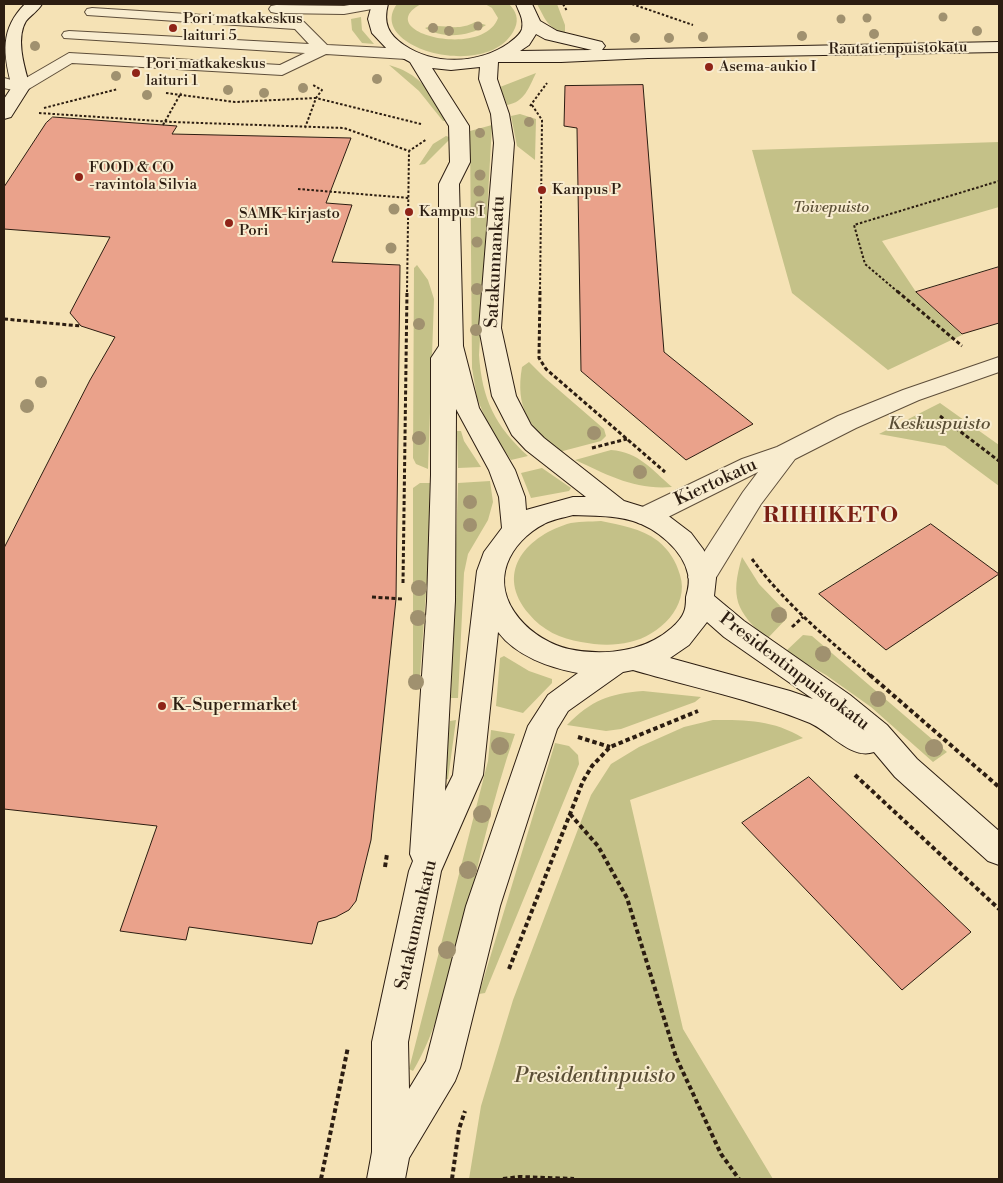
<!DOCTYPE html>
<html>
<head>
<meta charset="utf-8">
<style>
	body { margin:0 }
	#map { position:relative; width:1003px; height:1183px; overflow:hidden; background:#f5e2b5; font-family:"Libre Bodoni",serif }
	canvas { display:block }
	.frame { position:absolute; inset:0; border:5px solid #2c1d11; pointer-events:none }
</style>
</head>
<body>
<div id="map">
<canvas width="1003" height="1183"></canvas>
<div class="frame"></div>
</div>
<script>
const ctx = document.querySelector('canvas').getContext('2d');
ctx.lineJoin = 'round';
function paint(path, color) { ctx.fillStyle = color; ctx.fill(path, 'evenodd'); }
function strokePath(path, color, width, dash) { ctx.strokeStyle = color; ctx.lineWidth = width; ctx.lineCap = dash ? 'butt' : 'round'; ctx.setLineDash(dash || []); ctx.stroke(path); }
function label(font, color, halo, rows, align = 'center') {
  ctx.font = font + ' "Libre Bodoni",serif'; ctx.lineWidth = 4; ctx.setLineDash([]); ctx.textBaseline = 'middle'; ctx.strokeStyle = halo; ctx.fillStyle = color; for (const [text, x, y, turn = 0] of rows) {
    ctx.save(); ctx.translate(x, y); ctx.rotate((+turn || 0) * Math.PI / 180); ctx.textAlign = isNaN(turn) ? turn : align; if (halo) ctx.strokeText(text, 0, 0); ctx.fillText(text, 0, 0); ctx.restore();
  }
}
const green = new Path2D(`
	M397,4H421C370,32 483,60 498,18L492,8L485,4H509C516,11 519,19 515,28C491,83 364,48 397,4Z
	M537,4H557L565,25V34C546,26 546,20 537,4Z
	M361,17L362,30L374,44L362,43L352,30L351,19Z
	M475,22L486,25C469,37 443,39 425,28C442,22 456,33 475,22Z
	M389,65C410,71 423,81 435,100C439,106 444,113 445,121H443L419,91Z
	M536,73C529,87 525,102 507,105L500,87Z
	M520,114L536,119L535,160L517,146L511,116Z
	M492,125L479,355C482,399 495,426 528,456L511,460L489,427L477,398L472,368L470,131Z
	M446,136L449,137L450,139L425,164L419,165L433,144Z
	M999,142V207L882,241L916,292L962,335L888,370L792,293L752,150Z
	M417,265L428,280L434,299L428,469L416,464L413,458L414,268Z
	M529,362L545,378L604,429L606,436L601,441L559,452C529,426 515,408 522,367Z
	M940,403L999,445V486L945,446L879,434Z
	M457,431H461L464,441L481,467L458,468Z
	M611,450C639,452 652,470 672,487C634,490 608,475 575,460Z
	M542,468L571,488L569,491L531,498L521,473Z
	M490,481L493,502L488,520L468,554L464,573L458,698H451L458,483Z
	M420,483H430L428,564L419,689L413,684V488Z
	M601,521C620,525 641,528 658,541C669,550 676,561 680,575C690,606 659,636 630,642C613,646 597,645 581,642C561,639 542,630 529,614C495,574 524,538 567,524C577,521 590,522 601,521Z
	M742,557L759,584L785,611L787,618L767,639C736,611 730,598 742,557Z
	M803,635L812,636L947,752L933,762L871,707L826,675L785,652Z
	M504,656L529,671L552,679V683L523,713L496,706L500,658Z
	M643,691L701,697L695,702L621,729L606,731L567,725C592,700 608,694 643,691Z
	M456,720L448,779H441L450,721Z
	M713,720C748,720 773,720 803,738L630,800L683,1029L773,1179H469L481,1106L513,1000L591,795L611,764L639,747L684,727Z
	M491,730L515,734C492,799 478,868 461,935C450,977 436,1033 413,1071L409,1069L488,761Z
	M555,743L569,746L578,755L579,764L485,993L479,994Z`);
const building = new Path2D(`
	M643,85L664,352L753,424L686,460L581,371L577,128L564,126L565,86Z
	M53,117L177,126L172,134L351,138L326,203L352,205L332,262L400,265L396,599L371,840L356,901L349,910L336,917L318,922L312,944L189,927L186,940L120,931L157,826L4,809V548L90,380L115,337L81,326L70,313L110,237L4,229V187L46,123Z
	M999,267V323L962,334L916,292Z
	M931,524L999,574L886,650L819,594Z
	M809,777L971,932L902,990L742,823Z`);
const pathFar2 = new Path2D(`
	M563,4L567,11
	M632,4L693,25
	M166,93L235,102L316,98L421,124
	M532,105L542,120L540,292
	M530,106L547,83
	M44,108L118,89
	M39,113L173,122L344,128L409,151L427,139
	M163,125L181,93
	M305,128L316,98L322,90L313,85
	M298,189L409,198
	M407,292L409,151
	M898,292L865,264L854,225L999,181`);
const pathFar1 = new Path2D(`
	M540,291L539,358L546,369L665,472
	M897,291L962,346
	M4,319L81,326
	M940,416L999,461
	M592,448L627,439
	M752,559C786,605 829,640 872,677
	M403,583L407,291
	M372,597L403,599
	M792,627L803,617`);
const path = new Path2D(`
	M870,675L999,787
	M578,737L610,747
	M855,775L999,909
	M570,814L598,846L627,898L676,1057L721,1154L739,1179
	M385,867L387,854
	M509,969L583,781L592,766L610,747L698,711
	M321,1179L348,1047
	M452,1179L459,1129L465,1111
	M503,1179L520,1177L574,1179`);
const lane = new Path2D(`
	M355,4H385L383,7L344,14L276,13L271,12L269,9L271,6L276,5L344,6Z
	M92,8L299,21L304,22L327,45L406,49L411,51L414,54L411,57L406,59L326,54L282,75L72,63L27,90L21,92L4,88V78L19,82L69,53L280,65L305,53L64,38L62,35L64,32L69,31L309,44L295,29L87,15L85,12L87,9Z`);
const street = new Path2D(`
	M999,357V372L919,400L856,428L795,459L761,504L712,584L702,587L692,584L688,577L743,492L758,472L656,523L647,525L638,523L634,516L638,509L742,459L777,447L838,416L903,390Z`);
const secondary = new Path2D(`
	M25,4H42C38,11 31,15 26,21C15,39 25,69 30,87L11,117L4,119V99L12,87C3,54 0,29 25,4Z
	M372,4H388C383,23 388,34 404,45C435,66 479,64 509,43C514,39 520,35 522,29C524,19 519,12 516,4H532L540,21L557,31L602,42L605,46L602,50L999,42V52L648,58L561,62H498L497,79L509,114L514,143L501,328L516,396L531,425L544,438L624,501L666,514L691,533L703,549L712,565L716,578L714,596L744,621L850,695L887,725L917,759L999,831V865L988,861L895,777L874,752C851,760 830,732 810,723C754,700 691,687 633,670L623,672L568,711L557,729L500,906L460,1068L455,1081L409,1158L405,1179H367L372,1152V1042L409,871L413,861L410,854L427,601L431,475V358L439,346V184L450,162L449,126L410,62L388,50L372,33L368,19ZM536,34L545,39L592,50L520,51L529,45ZM480,67L479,79L491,114L494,143L479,328L492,396L512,435L526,450L586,497H573L526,510L525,497L515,470L479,408L463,346L459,184L470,162L469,126L432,68L451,70ZM456,409L489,470L499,497L502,528L484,552L477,571L453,775L445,791L455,601ZM573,515C593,516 614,515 633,521C656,528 683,550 688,574C690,582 688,590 686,597C686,601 686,608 684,612C680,623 664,635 654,640C630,653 596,655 569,649C533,641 493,604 507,564C513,547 528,532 544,524C553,519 563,518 573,515ZM707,622L724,637L813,699L790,691L670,658L689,645ZM498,632C516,656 550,668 578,673L548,695L528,726L466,906L426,1061L409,1089L408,1042L441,871L483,775Z`);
const trees = [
	[943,17,4.5],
	[867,18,4.5],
	[841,19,4.5],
	[478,26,4.5],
	[433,28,5],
	[449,31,5],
	[977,31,5],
	[874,34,5],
	[802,36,5],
	[703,37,5],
	[635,38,5],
	[669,38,5],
	[35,46,5],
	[791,67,5],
	[116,76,5],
	[377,79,5],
	[303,88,5],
	[228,90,5],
	[264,93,5],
	[147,95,5],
	[529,122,5],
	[480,133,5],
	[480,175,5.5],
	[479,191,5.5],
	[480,206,5.5],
	[394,209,5.5],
	[477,242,5.5],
	[391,248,5.5],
	[477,289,6],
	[419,324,6],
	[476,330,6],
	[41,382,6],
	[27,406,7],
	[594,433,7],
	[419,438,7],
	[640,472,7],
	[470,502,7],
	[470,525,7],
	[419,588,8],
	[779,615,8],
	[418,618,8],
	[823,654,8],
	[416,682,8],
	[878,699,8],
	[500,746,9],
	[934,748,9],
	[482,814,9],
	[468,870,9],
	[447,950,9]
];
const markers = [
	[173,28,5,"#8f2418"],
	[709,67,5,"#8f2418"],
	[136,73,5,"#8f2418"],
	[79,177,5,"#8f2418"],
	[542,190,5,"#8f2418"],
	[409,212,5,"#8f2418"],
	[229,223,5,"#8f2418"],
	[162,706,5,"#8f2418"]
];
const farPoinames = [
	["Pori matkakeskus",183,19],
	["laituri 5",183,36],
	["Pori matkakeskus",146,64],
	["laituri 1",146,81],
	["Asema-aukio I",719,67],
	["FOOD & CO",89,168],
	["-ravintola Silvia",89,185],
	["Kampus P",552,190],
	["Kampus I",419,212],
	["SAMK-kirjasto",239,214],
	["Pori",239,231]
];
const farStreetnames = [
	["Rautatienpuistokatu",898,49,-1]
];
const farParknames = [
	["Toivepuisto",831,208]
];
const streetNames = [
	["Satakunnankatu",496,262,-87],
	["Kiertokatu",716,483,-25],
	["Presidentinpuistokatu",794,672,37],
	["Satakunnankatu",417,925,-77]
];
const parkNames = [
	["Keskuspuisto",939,425]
];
const poiNames = [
	["K-Supermarket",172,706]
];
const nearParknames = [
	["Presidentinpuisto",595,1077]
];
const districtNames = [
	["RIIHIKETO",831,517]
];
paint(green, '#c4c188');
paint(building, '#eaa28b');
strokePath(building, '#2c1d11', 1);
strokePath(lane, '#5e4e3a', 2);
strokePath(street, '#5e4e3a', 2);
strokePath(secondary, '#2c1d11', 2);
strokePath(pathFar2, '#2c1d11', 2, [2.5, 2]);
strokePath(pathFar1, '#2c1d11', 3, [4, 2.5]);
strokePath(path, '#2c1d11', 4, [4.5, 3]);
paint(lane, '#f8eccf');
paint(street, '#f8eccf');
paint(secondary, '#f8eccf');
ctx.fillStyle = '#a0916f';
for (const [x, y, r] of trees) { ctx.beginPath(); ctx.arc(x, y, r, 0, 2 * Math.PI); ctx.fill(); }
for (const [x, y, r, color] of markers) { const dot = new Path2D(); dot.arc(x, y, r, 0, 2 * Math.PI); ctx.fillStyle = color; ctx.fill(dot); strokePath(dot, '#f8eccf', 2); }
label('15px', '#2c1d11', '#f8eccf', farPoinames, 'left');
label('15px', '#2c1d11', '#f8eccf', farStreetnames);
label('italic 15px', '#5a4e35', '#f8eccf', farParknames);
label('18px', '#2c1d11', '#f8eccf', streetNames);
label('italic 18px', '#5a4e35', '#f8eccf', parkNames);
label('18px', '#2c1d11', '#f8eccf', poiNames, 'left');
label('italic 21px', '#5a4e35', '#f8eccf', nearParknames);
ctx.letterSpacing = '1px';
label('bold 22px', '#7a1f14', '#f8eccf', districtNames);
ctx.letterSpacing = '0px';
</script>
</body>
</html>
